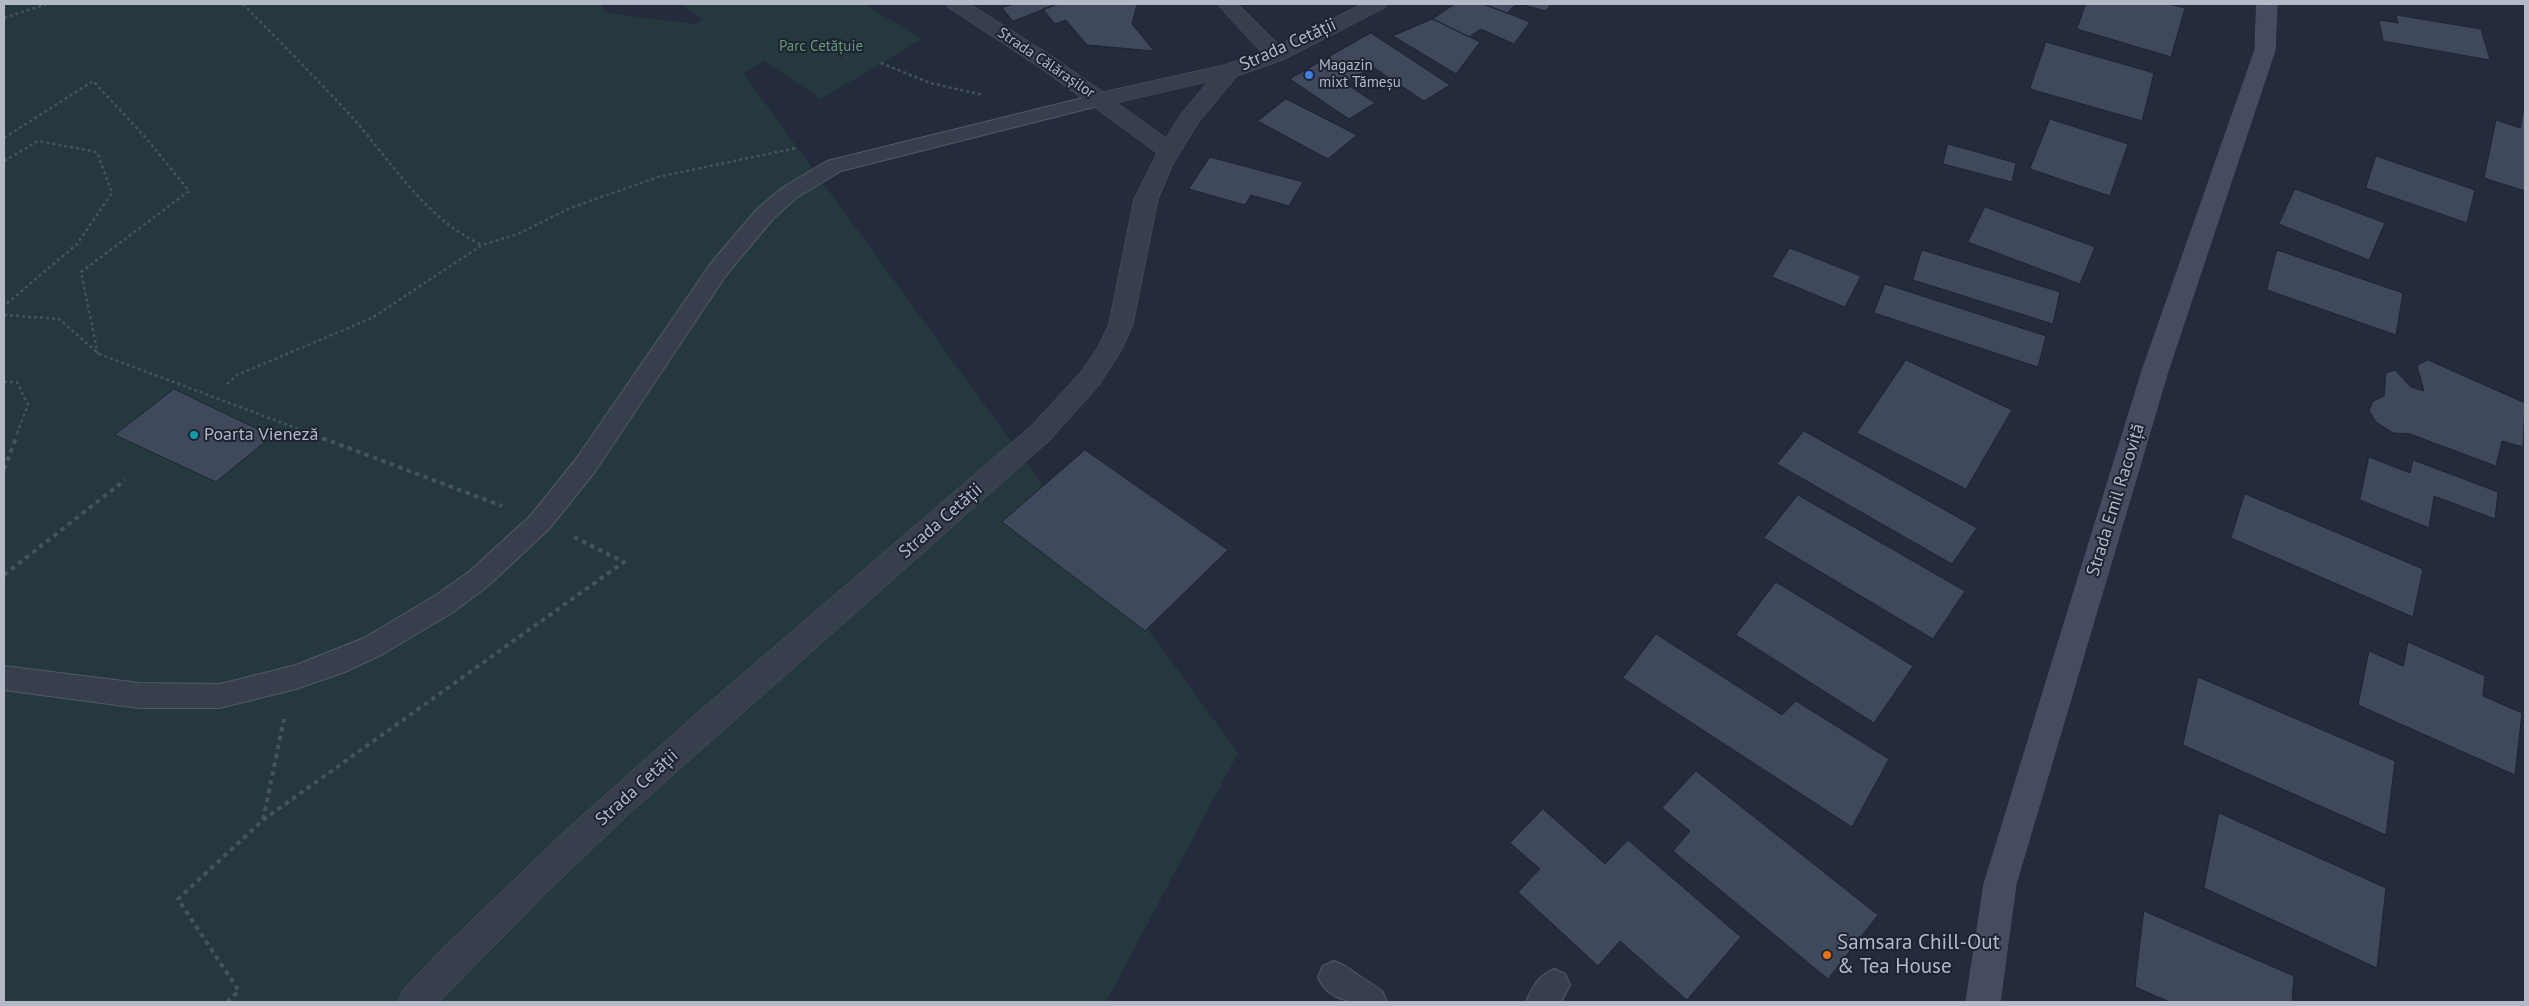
<!DOCTYPE html>
<html>
<head>
<meta charset="utf-8">
<style>
	body { margin:0 }
	#map { position:relative; width:2529px; height:1006px; overflow:hidden; background:#232b3c; font-family:"PT Sans",sans-serif }
	canvas { display:block }
	.frame { position:absolute; inset:0; border:5px solid #b3b9c7; pointer-events:none }
</style>
</head>
<body>
<div id="map">
<canvas width="2529" height="1006"></canvas>
<div class="frame"></div>
</div>
<script>
const ctx = document.querySelector('canvas').getContext('2d');
ctx.lineJoin = 'round';
function paint(path, color) { ctx.fillStyle = color; ctx.fill(path, 'evenodd'); }
function strokePath(path, color, width, dash) { ctx.strokeStyle = color; ctx.lineWidth = width; ctx.lineCap = dash ? 'butt' : 'round'; ctx.setLineDash(dash || []); ctx.stroke(path); }
function label(font, color, halo, rows, align = 'center') {
  ctx.font = font + ' "PT Sans",sans-serif'; ctx.lineWidth = 4; ctx.setLineDash([]); ctx.textBaseline = 'middle'; ctx.strokeStyle = halo; ctx.fillStyle = color; for (const [text, x, y, turn = 0] of rows) {
    ctx.save(); ctx.translate(x, y); ctx.rotate((+turn || 0) * Math.PI / 180); ctx.textAlign = isNaN(turn) ? turn : align; if (halo) ctx.strokeText(text, 0, 0); ctx.fillText(text, 0, 0); ctx.restore();
  }
}
const green = new Path2D(`
	M4,4H601L607,13L695,24L703,19L680,4H864L922,39L821,99L764,61L743,73L1238,753L1106,1002H4Z`);
const building = new Path2D(`
	M1014,4H1058L1013,21L1002,8Z
	M1058,4H1137L1132,24L1154,51L1087,45L1066,20L1055,24L1043,9Z
	M1455,4H1484L1530,22L1514,44L1481,29L1469,37L1433,19Z
	M1484,4H1516L1507,13Z
	M1521,4H1551L1546,11Z
	M2086,4H2169L2185,8L2171,57L2077,29Z
	M2396,15L2481,29L2490,60L2383,41L2379,20L2398,23Z
	M1433,19L1480,42L1456,74L1393,36Z
	M1371,33L1450,85L1424,101L1373,67L1345,83L1375,103L1349,119L1290,79Z
	M2046,42L2154,73L2142,121L2030,89Z
	M1286,99L1357,135L1328,159L1258,121Z
	M2524,108L2525,109V191L2484,178L2496,120L2520,128Z
	M2050,119L2128,144L2110,196L2030,169Z
	M1948,144L2016,163L2012,182L1943,164Z
	M2376,156L2475,190L2467,223L2366,188Z
	M1210,157L1303,182L1289,206L1251,195L1245,205L1189,189Z
	M2295,189L2385,223L2369,260L2279,224Z
	M1985,207L2095,247L2080,284L1968,242Z
	M1790,248L1861,276L1845,307L1772,277Z
	M1922,250L2060,292L2053,324L1913,280Z
	M2277,250L2403,293L2396,335L2267,290Z
	M1885,284L2046,336L2038,367L1874,313Z
	M1906,360L2012,410L1966,489L1857,433Z
	M2428,360L2525,403L2523,447L2502,441L2496,466L2410,434L2393,433L2376,422L2369,411L2373,401L2384,396L2386,373L2395,370L2411,387L2424,391L2417,366Z
	M174,389L272,436L216,482L115,435Z
	M1804,431L1977,528L1952,564L1777,464Z
	M1085,450L1228,550L1145,631L1002,522Z
	M2369,457L2410,473L2413,460L2498,492L2495,519L2434,496L2429,528L2360,500Z
	M2245,494L2423,569L2413,617L2231,538Z
	M1798,495L1965,591L1933,639L1764,538Z
	M1776,582L1913,666L1874,723L1736,635Z
	M1656,634L1782,715L1796,701L1889,759L1852,827L1623,678Z
	M2408,642L2485,676L2483,696L2522,713L2515,775L2358,705L2369,651L2403,666Z
	M2198,677L2395,761L2386,835L2183,745Z
	M1696,771L1878,915L1828,979L1673,851L1690,831L1662,808Z
	M1543,809L1605,864L1628,840L1741,937L1687,1000L1620,941L1598,966L1518,892L1540,869L1510,843Z
	M2219,813L2386,888L2377,968L2204,888Z
	M2144,911L2294,976L2292,1002H2170L2135,987Z`);
const pathFar1 = new Path2D(`
	M243,4C279,41 316,78 351,116C392,162 424,218 482,245
	M4,18L47,4
	M881,63L930,83L983,95
	M4,138L93,81L146,138L189,191L81,272L98,354
	M4,161L38,141L97,152L112,193L77,244L4,306
	M4,315L59,319L99,354L317,436
	M4,382H17L28,405L16,436
	M227,384L237,375L372,318L482,245L518,234L570,208L658,177L796,148`);
const path = new Path2D(`
	M314,435L502,506
	M4,469L17,435
	M4,575L125,480
	M263,820L624,562L574,537
	M227,1002L239,991L178,899L263,820L284,719`);
const lane = new Path2D(`
	M1099,94L1106,96L1109,100L1106,104L841,171L796,198L773,219L727,274L594,473L549,529L488,586L455,611L383,654L345,672L296,689L220,708H139L4,690V666L139,683L220,684L296,665L364,638L436,595L470,571L531,515L576,459L711,263L757,209L782,188L827,161Z
	M1334,961L1345,966L1382,991L1387,1002C1359,1002 1331,1006 1318,977L1323,966Z
	M1554,969L1565,974L1570,985L1561,1002H1526C1532,987 1539,975 1554,969Z`);
const street = new Path2D(`
	M946,4H970L1053,57L1103,92L1224,65L1262,53L1217,4H1238L1279,45L1362,4H1387L1384,8L1283,60L1237,76L1198,123L1173,164L1158,199L1133,324L1121,351L1099,385L1050,440L631,812L548,891L439,1002H398L403,990L442,949L566,830L695,715L1032,425L1081,372L1098,347L1109,324L1134,199L1157,153L1039,67L949,8ZM1208,82L1181,114L1166,138L1117,103Z`);
const secondary = new Path2D(`
	M2257,4H2277L2275,50L2168,371L2016,884L2000,1002H1966L1984,884L2142,371L2255,50Z`);
const markers = [
	[1309,75,5,"#3f7fe0"],
	[194,435,5,"#0f9aa8"],
	[1827,955,5,"#e8710a"]
];
const farParknames = [
	["Parc Cetățuie",821,47]
];
const farStreetnames = [
	["Strada Călărașilor",1046,63,34]
];
const farPoinames = [
	["Magazin",1319,66],
	["mixt Tămeșu",1319,83]
];
const streetNames = [
	["Strada Cetății",1288,45,-24],
	["Strada Emil Racoviță",2116,500,-73],
	["Strada Cetății",941,521,-41],
	["Strada Cetății",637,788,-42]
];
const poiNames = [
	["Poarta Vieneză",204,435]
];
const nearPoinames = [
	["Samsara Chill-Out",1837,943],
	["& Tea House",1837,967]
];
paint(green, '#25383d');
paint(building, '#3f495b');
strokePath(building, '#1e2533', 1);
strokePath(lane, '#525967', 2);
strokePath(street, '#525967', 1);
strokePath(secondary, '#525967', 1);
strokePath(pathFar1, '#43555a', 2.5, [3, 3]);
strokePath(path, '#43555a', 4, [4.5, 4.5]);
paint(lane, '#373e4c');
paint(street, '#373e4c');
paint(secondary, '#454c5f');
for (const [x, y, r, color] of markers) { const dot = new Path2D(); dot.arc(x, y, r, 0, 2 * Math.PI); ctx.fillStyle = color; ctx.fill(dot); strokePath(dot, '#1c2331', 2); }
label('15px', '#6a9879', '#1c2331', farParknames);
label('15px', '#b3b9c7', '#1c2331', farStreetnames);
label('15px', '#b3b9c7', '#1c2331', farPoinames, 'left');
label('18px', '#b3b9c7', '#1c2331', streetNames);
label('18px', '#b3b9c7', '#1c2331', poiNames, 'left');
label('21px', '#b3b9c7', '#1c2331', nearPoinames, 'left');
</script>
</body>
</html>
